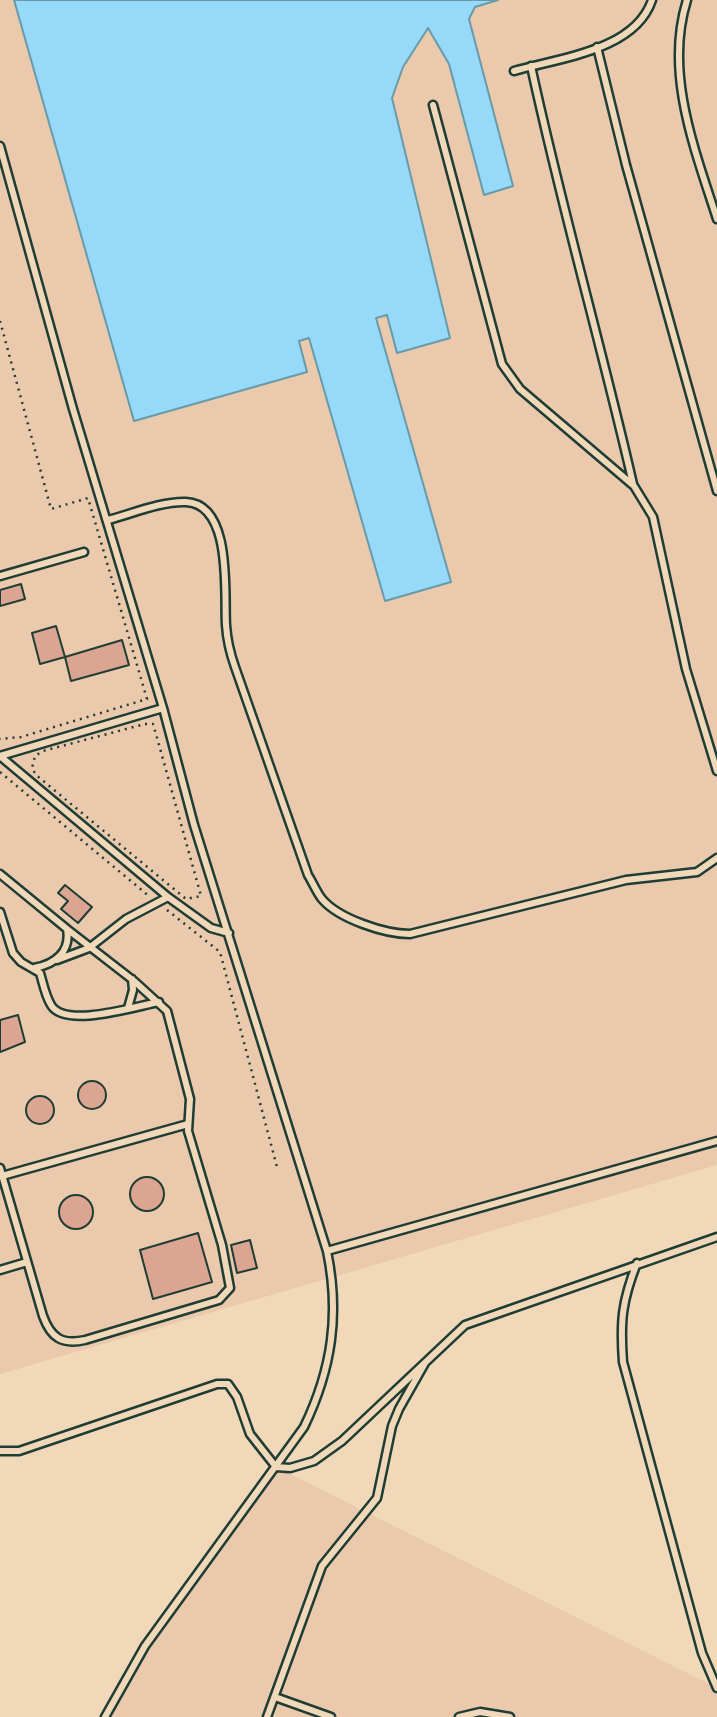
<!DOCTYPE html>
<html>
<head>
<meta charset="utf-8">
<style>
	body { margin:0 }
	canvas { display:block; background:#f0d8b8 }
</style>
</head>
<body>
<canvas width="717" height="1717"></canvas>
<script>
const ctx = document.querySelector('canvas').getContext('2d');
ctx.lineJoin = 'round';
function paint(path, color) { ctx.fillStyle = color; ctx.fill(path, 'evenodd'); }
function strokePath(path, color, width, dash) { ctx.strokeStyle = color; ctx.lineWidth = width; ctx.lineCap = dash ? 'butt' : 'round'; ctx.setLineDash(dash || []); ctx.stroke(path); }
const built = new Path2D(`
	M0,0H14L134,421L307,372L299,340L309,337L385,601L451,582L376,317L387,314L450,338L392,98L403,67L428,27L449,64L484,195L513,185L469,19L475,7L498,0H717V1165L0,1374Z
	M276,1467L717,1688V1717H105L145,1646Z`);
const water = new Path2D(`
	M14,0H498L475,7L469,19L513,186L484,195L449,64L428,28L403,67L392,98L450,338L397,353L387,315L376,318L451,582L385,601L309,338L299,341L307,372L134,421Z`);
const building = new Path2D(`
	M21,584L25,599L0,606V590Z
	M56,626L65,657L40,664L32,633Z
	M122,640L129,665L71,681L65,657Z
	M65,885L92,907L78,923L61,909L68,901L58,893Z
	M18,1015L25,1042L0,1052V1020Z
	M78 1095a14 14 0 1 1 28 0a14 14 0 1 1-28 0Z
	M26 1110a14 14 0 1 1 28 0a14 14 0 1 1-28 0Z
	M130 1194a17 17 0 1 1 34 0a17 17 0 1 1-34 0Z
	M59 1212a17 17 0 1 1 34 0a17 17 0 1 1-34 0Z
	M198,1233L212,1282L153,1299L140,1250Z
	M250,1240L257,1268L237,1273L231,1245Z`);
const path = new Path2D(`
	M0,321L51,509L88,498L147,699L21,737L0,739
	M145,724H153L156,734L201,896L186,899L36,775L32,768L35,756L43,751Z
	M0,772L150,897
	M167,910L220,952L277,1167`);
const service = new Path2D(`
	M687,0C664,73 695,150 717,219
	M597,47L626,165L717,491
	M531,66C561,206 601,344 633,484
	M514,71C558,58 635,51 652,0
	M433,105L502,364L520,389L634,486L653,517L686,669L717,771
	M0,146L73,409L163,708L194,825L327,1251C340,1314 332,1369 304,1427L145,1646L105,1717
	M108,520C131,514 162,501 186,502C233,504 224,595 226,625C227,640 230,653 235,667L308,875C313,883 317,893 322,899C339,919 385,934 410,934L626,880L697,872L717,858
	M0,576L84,552
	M0,756L168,897L211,928L229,933
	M0,756L163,708
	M0,874L67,929C71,951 56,964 34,968
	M0,912L13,953L21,962L40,973C43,983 45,995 51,1005C65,1029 136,1006 159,1002
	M57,960L89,948L126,919L168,897
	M128,1008L133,990L132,979
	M0,1168L43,1316C51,1338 62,1345 85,1340L219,1300L230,1288L222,1245L188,1131L190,1099L167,1011L134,981L67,929
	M2,1176L188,1124
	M327,1251L717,1141
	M637,1263C622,1301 620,1321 623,1362L702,1653L717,1688
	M0,1270L27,1262
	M0,1451H19L217,1384H228L237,1397L250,1434L276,1467L290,1468L314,1461L342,1441L465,1325L717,1237
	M275,1697L331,1717
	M267,1717L322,1566L377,1498L392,1426L399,1409L425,1363
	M459,1717L480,1712L510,1717`);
paint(built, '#eac9ac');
paint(water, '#97d9f9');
strokePath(water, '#679baa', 2);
paint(building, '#dba591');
strokePath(building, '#1f3d34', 2);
strokePath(service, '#1f3d34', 11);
strokePath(path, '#1f3d34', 2.5, [2, 5]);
strokePath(service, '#f0d8b8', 6);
</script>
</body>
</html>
